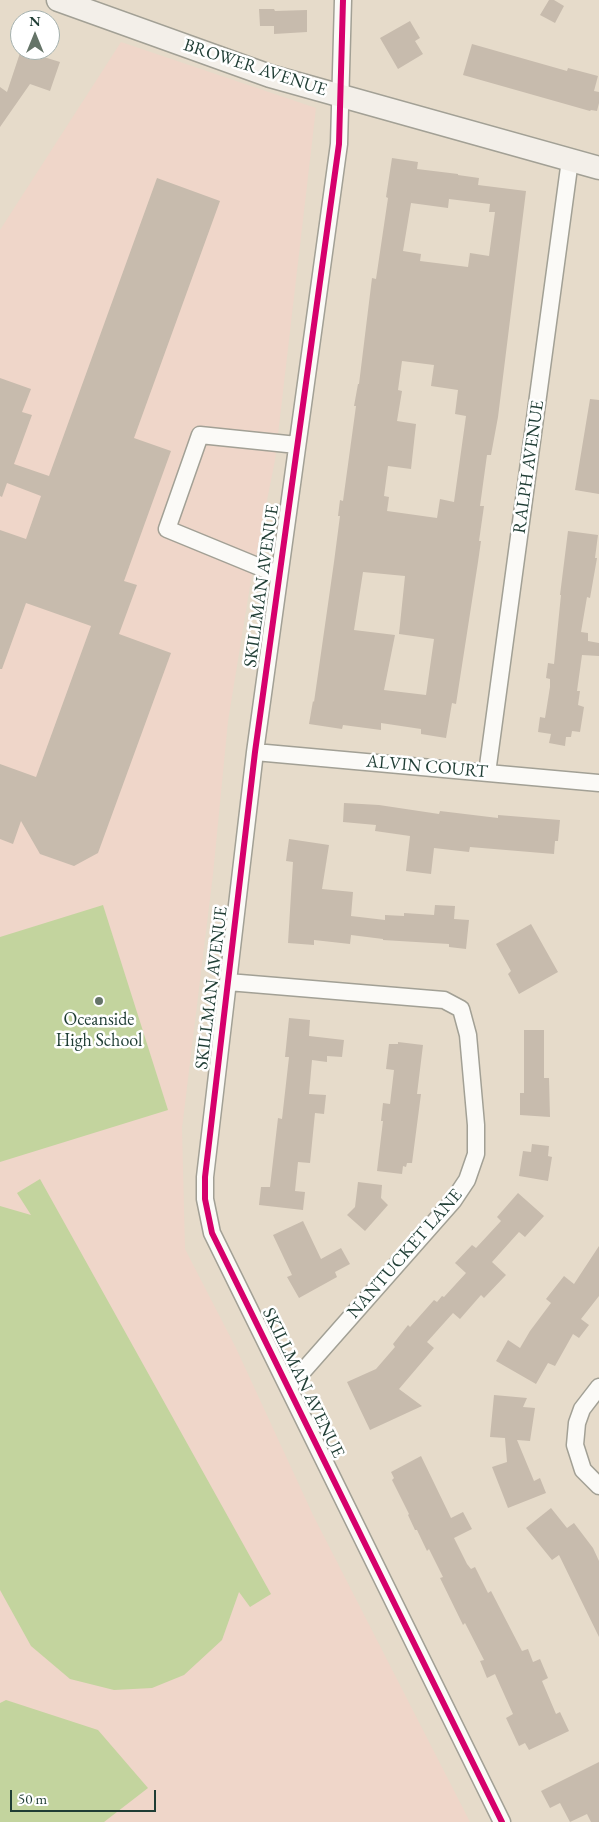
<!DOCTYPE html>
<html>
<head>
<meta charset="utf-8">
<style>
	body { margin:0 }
	#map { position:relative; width:599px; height:1822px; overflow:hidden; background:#e6dbca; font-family:"EB Garamond",serif }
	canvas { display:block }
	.north { position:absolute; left:10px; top:10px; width:50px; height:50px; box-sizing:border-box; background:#fff; border:1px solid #a5b1ae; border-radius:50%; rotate:0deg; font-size:14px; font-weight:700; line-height:20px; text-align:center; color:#1f3d34 }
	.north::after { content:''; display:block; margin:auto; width:18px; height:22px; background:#657468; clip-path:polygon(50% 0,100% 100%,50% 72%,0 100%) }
	.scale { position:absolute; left:10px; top:1790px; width:146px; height:22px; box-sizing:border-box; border:2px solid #1f3d34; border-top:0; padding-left:6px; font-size:15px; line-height:18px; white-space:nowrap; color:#1f3d34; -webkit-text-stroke:4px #fff; paint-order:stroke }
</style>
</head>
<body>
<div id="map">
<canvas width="599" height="1822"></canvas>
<div class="north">N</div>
<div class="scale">50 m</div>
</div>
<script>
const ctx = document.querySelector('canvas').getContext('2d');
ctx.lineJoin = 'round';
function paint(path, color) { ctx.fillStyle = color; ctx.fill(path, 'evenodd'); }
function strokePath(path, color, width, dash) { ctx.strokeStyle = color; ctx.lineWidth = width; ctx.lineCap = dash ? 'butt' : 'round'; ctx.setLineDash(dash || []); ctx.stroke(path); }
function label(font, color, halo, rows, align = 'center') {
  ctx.font = font + ' "EB Garamond",serif'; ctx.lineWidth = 5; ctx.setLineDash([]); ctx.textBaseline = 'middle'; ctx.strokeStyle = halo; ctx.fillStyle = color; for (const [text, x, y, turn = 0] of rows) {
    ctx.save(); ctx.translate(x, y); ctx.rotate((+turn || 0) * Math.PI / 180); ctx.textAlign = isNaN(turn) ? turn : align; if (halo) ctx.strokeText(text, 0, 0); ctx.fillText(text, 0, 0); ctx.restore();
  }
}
const built = new Path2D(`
	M121,42L316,108L275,460L251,580L228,721L213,874L182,1128L185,1249L236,1348L313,1515L470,1822H0V230Z`);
const green = new Path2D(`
	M103,905L168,1110L0,1162V937Z
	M40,1179L271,1594L250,1607L239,1592L222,1640L184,1675L152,1688L114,1690L70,1679L31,1646L0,1590V1206L31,1215L17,1193Z
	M6,1700L98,1730L148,1788L104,1822H0V1703Z`);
const building = new Path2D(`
	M549,0H554L564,6L555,23L540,15Z
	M259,9H274L275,11L307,10V32L274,34V26H260Z
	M410,21L420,38L415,41L423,54L398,69L380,38Z
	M472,44L567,71L568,68L598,76L594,91L599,92V103L597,111L591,110L590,111L463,75Z
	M21,50L60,62L50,91L30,84L0,127V87L7,92Z
	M392,158L418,162L417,169L458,174V175L479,178L478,185L526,191L498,417L491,455H487L480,506H484L479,541H481L478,562L456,704L452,703L446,738L421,734V729L381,723V730L343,725L342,729L309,724L313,701L314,702L334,562L340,516H338L340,500L343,501L356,406H354L358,384H359L372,278L376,279L388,198L386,197ZM449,199L490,204L489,212H495L489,256L470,253L468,267L420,261L421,254L403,251L411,203L448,208ZM402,361L434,365L431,386L458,390L455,414L466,416L454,502L440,499L437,518L387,511L389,497L384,496L388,466L411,469L416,424L397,421L402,391L398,390ZM363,572L405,576L399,634L434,639L426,695L384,690L395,635L354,630Z
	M157,178L220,201L134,438L171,451L124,581L137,585L119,634L171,653L98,853L74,866L40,854L21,821L13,844L0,839V764L36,777L91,626L26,603L2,669H0V530L26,539L41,496L7,483L2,497L0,496V378L31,389L22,412L32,415L14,464L49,476Z
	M590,399L599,400V494L575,490Z
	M568,531L598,535L595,558H597L590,598L587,597L581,632L588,633V641L599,643V656L582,655L577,691H580L578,705L584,707L580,732L572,731L571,737H566L565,746L549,743L551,734L538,732L540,717L545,718L550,687V679L546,678L548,663L554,664L561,595H560Z
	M344,803L379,805L439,814L440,811L498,818V815L560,820L558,841H555L554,854L470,847L469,852L434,848L431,874L406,871L410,836L375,831L376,825L343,822Z
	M289,839L329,845L322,889L353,892L351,916L385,920V915L404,916V913L434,915L435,905L455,906L454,919L469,920L466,949L449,947V944L383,940V939L351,935L350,944L314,940V945L288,943L293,862L286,861Z
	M531,924L558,972L519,994L508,974L511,971L496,944Z
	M289,1018L310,1020L309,1036L344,1040L342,1057L327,1056V1062L312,1060L309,1094L326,1095L324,1114L315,1113L310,1163L298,1162L295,1191L305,1192L303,1210L259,1205L261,1187H270L278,1118L282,1119L289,1057H285Z
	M524,1030H544V1078H549L550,1117L520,1115V1093H524Z
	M398,1042L423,1045L417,1094H421L412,1163H407L406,1167L403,1166L402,1174L377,1171L383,1121H381L383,1103L390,1104L394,1070L386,1069L389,1044H398Z
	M532,1144L549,1146L548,1156L552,1157L548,1181L519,1176L523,1151L531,1152Z
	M358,1182L382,1185L381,1198L388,1205L365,1231L347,1215L355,1207Z
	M518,1193L544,1216L525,1237L519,1232L492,1262L506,1275L484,1298L481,1295L460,1319L453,1313L427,1342L434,1348L399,1389L422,1406L370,1430L347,1382L376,1369L395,1347L393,1344L408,1325L410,1327L434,1300L437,1302L442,1296L444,1297L466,1273L455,1263L472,1245L476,1248L501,1221L497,1217Z
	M303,1221L321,1259L341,1248L350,1264L335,1272L337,1277L299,1298L287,1277L292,1275L273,1235Z
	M599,1246V1296L581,1319L589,1325L579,1338L573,1334L555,1366L548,1363L536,1384L496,1361L508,1340L520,1348L530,1331L551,1303L546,1299L564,1276L574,1284Z
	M494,1395L527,1398L523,1407L535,1408L530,1441L517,1440L534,1481L540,1478L546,1493L508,1508L492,1467L507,1462L505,1438L490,1437Z
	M421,1456L451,1518L463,1512L472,1529L454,1538L467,1564L471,1569L475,1567L488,1593L491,1591L522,1651L528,1649L533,1662L540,1659L548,1678L542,1681L556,1714L560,1712L569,1731L529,1750L525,1743L519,1746L506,1718L513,1714L495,1674L487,1678L480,1661L484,1660L465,1623L463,1625L440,1578L443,1577L429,1549L427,1551L417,1530H415L408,1515L409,1514L392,1480L394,1478L391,1472Z
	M551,1508L567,1528L574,1523L593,1548L599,1561V1637L559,1555L552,1560L526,1528Z
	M599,1762V1822H591L587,1814L570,1822L560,1803L550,1808L541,1791Z`);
const street = new Path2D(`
	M343,0L339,144L255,752L205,1177V1199L212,1233L502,1822
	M279,575L167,529L200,435L297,445
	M255,752L599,783
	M487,773L570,160
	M228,982L444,1000L461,1009L468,1035L476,1125V1154L467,1180L453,1201L289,1387
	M599,1387L582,1409L577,1423L575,1445L583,1470L599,1486`);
const secondary = new Path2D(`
	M58,0L270,76L599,168`);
const cycleway = new Path2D(`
	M343,0L339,144L255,752L205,1177V1199L212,1233L502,1822`);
const markers = [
	[99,1001,5,"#657468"]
];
const streetNames = [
	["BROWER AVENUE",255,68,18],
	["RALPH AVENUE",529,467,-82],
	["SKILLMAN AVENUE",262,586,-82],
	["ALVIN COURT",427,767,5],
	["SKILLMAN AVENUE",212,988,-83],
	["NANTUCKET LANE",405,1254,-49],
	["SKILLMAN AVENUE",303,1383,64]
];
const poiNames = [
	["Oceanside",99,1020],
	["High School",99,1041]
];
paint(built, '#efd6c9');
paint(green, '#c3d49e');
paint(building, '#c7bbad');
strokePath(street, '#a2a095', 19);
strokePath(secondary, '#a2a095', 25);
strokePath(street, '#fbfaf7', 16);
strokePath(secondary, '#f3efe9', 22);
strokePath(cycleway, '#d6006c', 6);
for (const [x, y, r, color] of markers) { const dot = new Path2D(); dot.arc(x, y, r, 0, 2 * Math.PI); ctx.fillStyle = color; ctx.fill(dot); strokePath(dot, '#fff', 2); }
label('18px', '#1f3d34', '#fff', streetNames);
label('18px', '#1f3d34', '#fff', poiNames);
</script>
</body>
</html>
